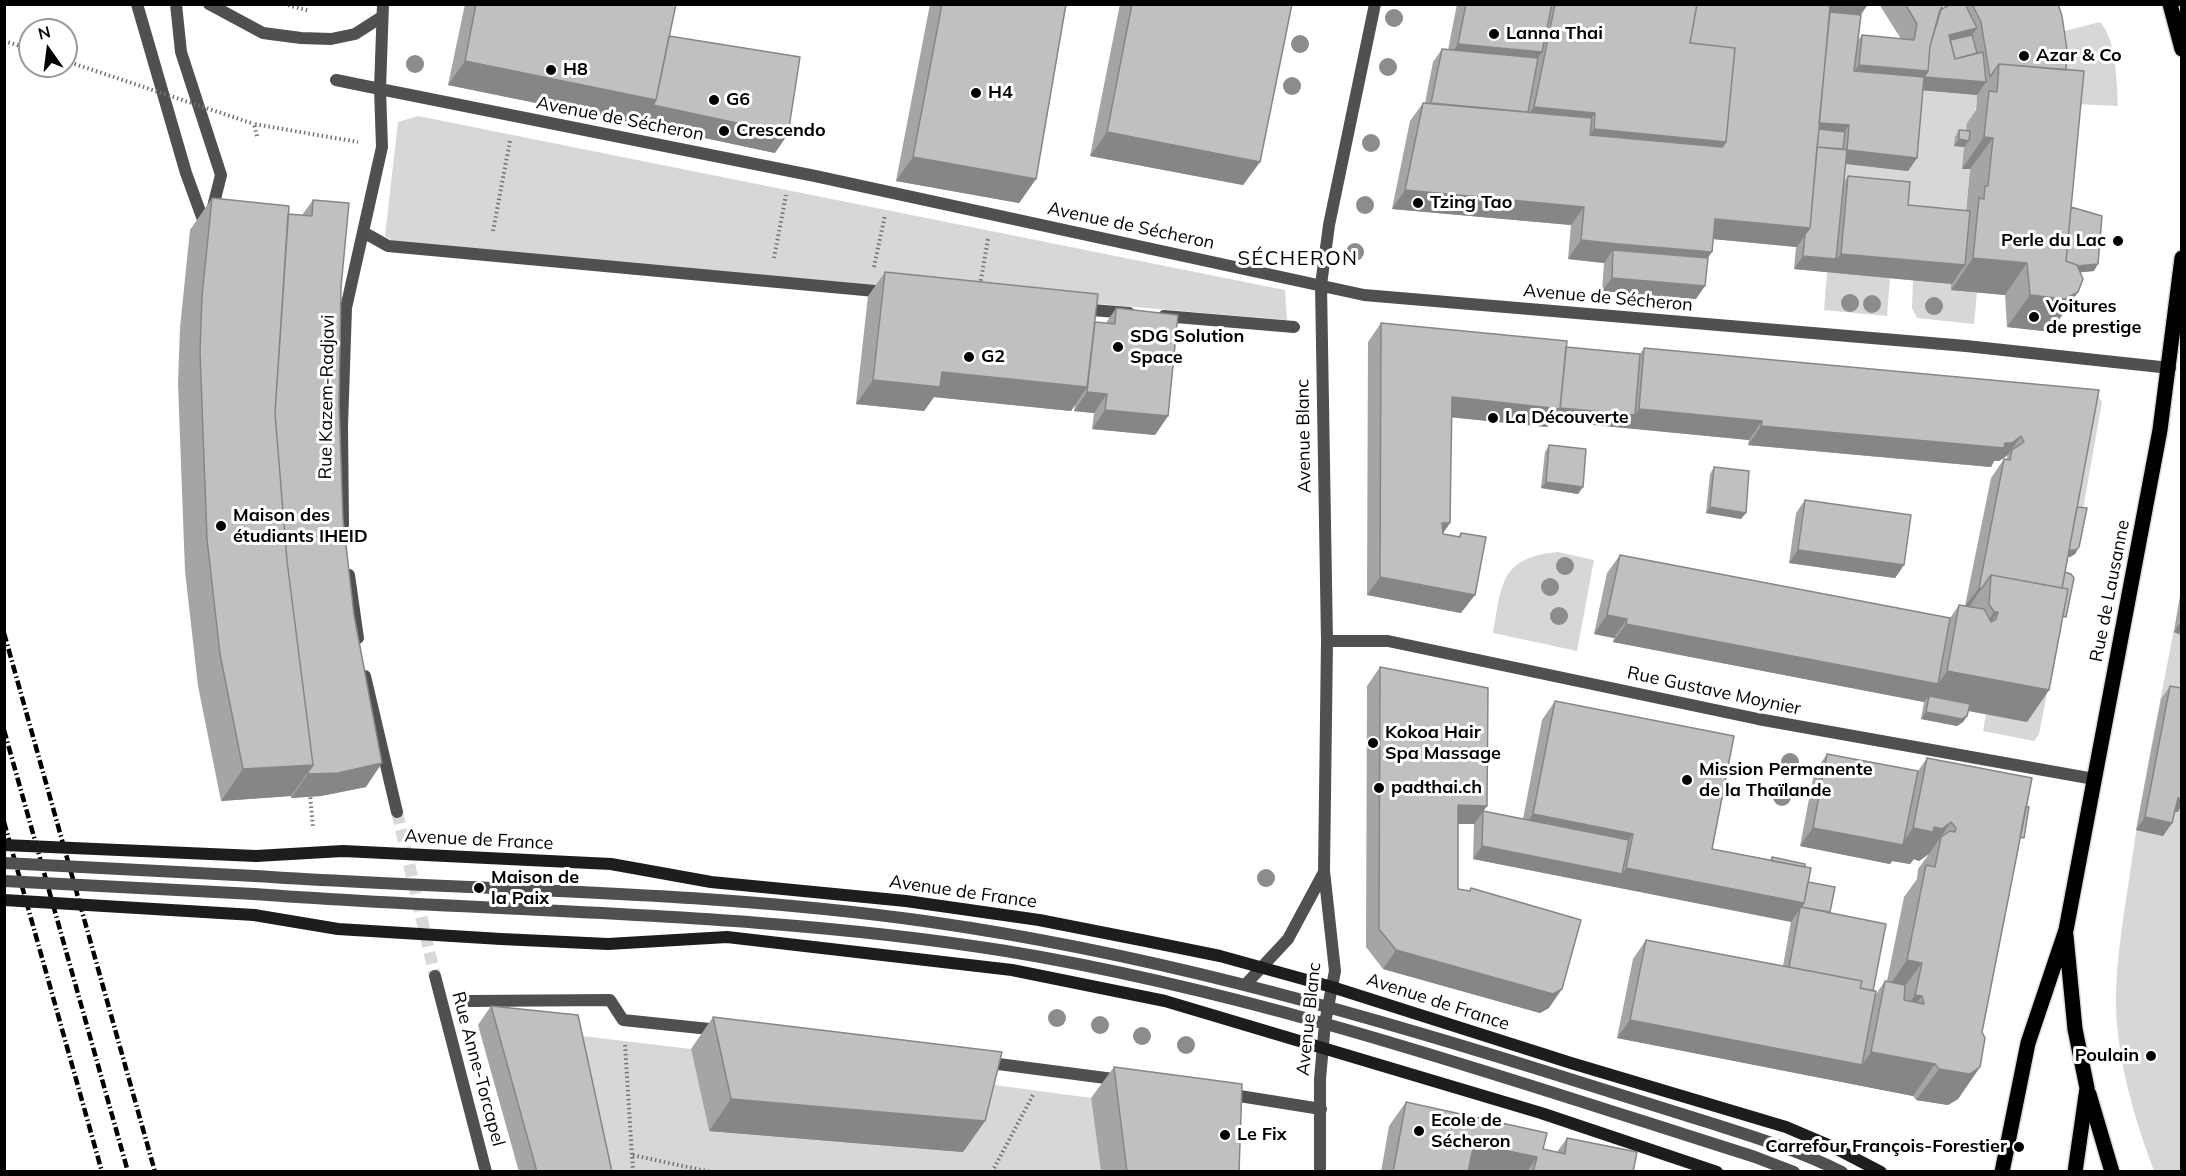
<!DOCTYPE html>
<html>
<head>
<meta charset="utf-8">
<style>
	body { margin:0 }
	#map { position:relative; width:2186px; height:1176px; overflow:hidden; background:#fff; font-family:Mulish,sans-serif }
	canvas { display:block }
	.frame { position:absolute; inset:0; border:6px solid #000; pointer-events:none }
	.north { position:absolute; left:18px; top:18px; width:60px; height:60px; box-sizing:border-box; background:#fff; border:2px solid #999; border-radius:50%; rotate:346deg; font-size:16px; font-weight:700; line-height:24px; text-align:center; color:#000 }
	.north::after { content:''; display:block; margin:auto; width:21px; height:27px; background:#000; clip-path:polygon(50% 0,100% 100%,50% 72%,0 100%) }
</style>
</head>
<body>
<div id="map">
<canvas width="2186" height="1176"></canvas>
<div class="frame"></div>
<div class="north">N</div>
</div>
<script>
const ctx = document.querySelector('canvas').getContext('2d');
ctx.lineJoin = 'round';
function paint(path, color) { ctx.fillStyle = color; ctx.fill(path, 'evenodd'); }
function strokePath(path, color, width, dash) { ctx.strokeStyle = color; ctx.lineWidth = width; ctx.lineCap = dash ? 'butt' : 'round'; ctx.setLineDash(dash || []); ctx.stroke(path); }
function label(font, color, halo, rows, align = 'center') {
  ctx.font = font + ' Mulish,sans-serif'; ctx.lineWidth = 6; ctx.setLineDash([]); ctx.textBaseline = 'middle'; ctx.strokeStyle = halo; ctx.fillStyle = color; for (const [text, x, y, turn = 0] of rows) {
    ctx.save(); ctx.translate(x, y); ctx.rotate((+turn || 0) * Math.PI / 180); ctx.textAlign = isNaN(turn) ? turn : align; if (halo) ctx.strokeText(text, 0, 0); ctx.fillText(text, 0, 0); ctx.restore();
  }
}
const green = new Path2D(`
	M2100,22C2116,38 2117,83 2118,106L2053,103L2049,35Z
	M1915,90L1977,95L1974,124L1964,147L1970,169L1965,217L1835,195L1838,163Z
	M418,116L1285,290L1287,320L398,244L385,236L398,122Z
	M1827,272L1890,278L1887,316L1824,310Z
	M1913,280L1952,284L1977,292L1974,324L1917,318L1912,308Z
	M2098,396L2102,402L2082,515L2066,512Z
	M1558,552L1594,560L1577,651L1493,633C1502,584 1500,557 1558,552Z
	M2181,592V1171H2154C2134,1117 2115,1054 2116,995C2117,954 2124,913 2130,873C2143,779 2164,685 2181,592Z
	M2061,623L2039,734L2034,741L1983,731L1986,714L2027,722Z
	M565,1034L691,1049L709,1131L980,1083L1091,1098L1101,1171H595Z`);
const streetTunnel = new Path2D(`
	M397,812L435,976`);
const path = new Path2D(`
	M284,4L310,11
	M4,41L30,49
	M257,136L254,124L358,142
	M493,231L510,141
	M774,258L786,195
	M874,267L885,215
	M980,285L988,239
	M310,793L313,828
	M625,1045L632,1155
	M633,1172L632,1155L711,1172
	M992,1172L1034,1093`);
const lane = new Path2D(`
	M137,4L186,173L206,228
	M176,4L181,52L221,175L211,215
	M209,4L263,33L301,38L331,39L355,34L380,18
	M255,876C480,891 708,890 931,922C1141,952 1339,1007 1541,1070C1595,1087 1650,1104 1704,1121C1751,1136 1798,1150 1842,1172
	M254,894C505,913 758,911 1006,951C1262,993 1508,1079 1755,1157L1794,1172`);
const street = new Path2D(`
	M336,80L380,89L383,4
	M363,232L388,246L886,292
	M1080,309L1129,313
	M1164,316L1294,327
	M343,525L342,426L346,308L382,147L380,89L815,176L1364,295L1966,346L2170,368
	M349,575L358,638
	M1327,641H1388L1758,719L2094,779
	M365,676L397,812
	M435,976L486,1172
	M1247,983L1288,939L1324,872
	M468,1001L610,1000L623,1020L719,1030
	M983,1062L1121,1080
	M1227,1094L1321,1109
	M1320,1172V1079L1325,1023L1335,971L1324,871L1327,641L1321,285L1329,225L1375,4`);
const secondary = new Path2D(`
	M256,856L343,851L611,864L711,882L906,901L1039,920L1146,941L1220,956L1332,987L1571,1063L1786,1127L1833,1147L1881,1172
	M254,915L338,929L501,939L608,944L727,937L1012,970L1165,1001L1541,1113L1717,1172`);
const primary = new Path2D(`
	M2170,4L2182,49
	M2066,936L2075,1029L2087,1088L2075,1172
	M2089,1094L2112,1172
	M2002,1172L2028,1043L2066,930L2160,430L2182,258`);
const rail = new Path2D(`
	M4,633L155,1172
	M4,730L128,1172
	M4,822L102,1172`);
const pathBridge = new Path2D(`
	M66,61L254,124`);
const laneBridge = new Path2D(`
	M4,863L255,876
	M4,881L254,894`);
const secondaryBridge = new Path2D(`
	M4,845L256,856
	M4,900L254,915`);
const trees = [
	[1394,18],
	[1300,44],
	[415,64],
	[1388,67],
	[1292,86],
	[1371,143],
	[1365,205],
	[1355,252],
	[1850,303],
	[1872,304],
	[1934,306],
	[1565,566],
	[1550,587],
	[1559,616],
	[1790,762],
	[1782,797],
	[1266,878],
	[1057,1018],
	[1100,1025],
	[1142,1036],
	[1186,1045]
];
const wall = new Path2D(`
	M465,4H676L669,36L775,153L639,124L448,85Z
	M930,4H1066L1036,179L1019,203L896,181Z
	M1120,4H1292L1260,162L1243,185L1090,156Z
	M1457,4H1868L1861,15L1858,40L1862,35L1901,39L1879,4H1941L1940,10L1949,6L1948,4H2058L2066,70L2071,207L2094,271L2080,272L2078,292L2056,324L2043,331L2007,327L2005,295L1951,290V284L1794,269L1796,247L1713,239L1696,299L1602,291L1604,263L1568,259L1571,225L1392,209L1410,121L1423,103H1425L1433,62L1442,49L1448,50ZM1923,90L1977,95L1976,110L1967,123L1966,131L1959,130L1955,137L1954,146L1964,147L1962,169H1970L1966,211L1908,205L1848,176L1844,182L1846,164L1908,171L1917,158Z
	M212,198L288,214L302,215L313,200L341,287L339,403L343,519L366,787L321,796L291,798V796L221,801L198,686L185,571L178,384L180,328L190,230Z
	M885,272L1095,323H1106L1116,308L1168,416L1155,435L1092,429L1094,413L1074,411L1075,405L1071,411L934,397L924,411L856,404L868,296Z
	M1381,323L1566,347L1640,354L1644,348L2099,390L2077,507L2079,547L2075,554L2070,557H2068L2065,572L2062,623L2049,690L2027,722L1968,711L1967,716L1963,722L1957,726L1921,719L1924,702L1613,642L1614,638L1594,634L1607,573L1620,555L1950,618L1959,605L1965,606L1991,478L2004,459L2006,460L2008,455L1999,461H1994L1991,467L1748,445L1749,440L1626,428L1552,421L1547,427L1451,417L1450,523L1443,533V534L1458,537L1461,533V613L1367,595L1368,342Z
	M1549,445L1583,487L1578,494L1541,488L1545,452Z
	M1714,467L1741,519L1706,513L1710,474Z
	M1805,500L1904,565L1895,578L1789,563L1796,513Z
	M2181,590V635L2174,632Z
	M1380,667L1487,806L1483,811L1523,819L1542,720L1555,701L1712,849L1770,860L1772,857L1805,867L1808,882L1830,912L1876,994L1885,981H1887L1904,897L1917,879L1918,869L1929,854L1919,861L1914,859L1910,864L1892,861L1890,864L1800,846L1814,773L1827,754L1918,771L1927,758L2019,844L1982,1032L1980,1067L1958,1099L1948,1105L1916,1100L1913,1096L1617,1038L1633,959L1646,940L1783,966L1791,921L1473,859L1474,824H1458V889L1469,891L1471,888L1549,1008L1540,1013L1383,969L1366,947L1367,686Z
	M2170,686L2178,812L2175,811L2172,823L2163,836L2136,830L2161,699Z
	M491,1006L612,1172H519L478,1025Z
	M713,1017L985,1121L963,1152L709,1131L691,1049Z
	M1114,1067L1239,1172H1101L1091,1098Z
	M1406,1102L1543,1149L1557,1152L1567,1138L1633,1172H1475L1469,1170L1468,1172H1381L1389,1126Z`);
const shadedWall = new Path2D(`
	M1695,4H1868L1851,28Z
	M1977,28L1968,41L1946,47L1949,35Z
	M1458,44L1542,52L1529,71L1445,63Z
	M465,61L656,100L788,134L775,153L639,124L448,85Z
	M1859,65L1928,71L1986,82L1977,95L1845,84Z
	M1534,107L1595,113L1578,137L1526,118Z
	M1816,122L1849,125L1840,138L1811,136Z
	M1594,129L1726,142L1709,166L1577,153Z
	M1107,132L1260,162L1243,185L1090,156Z
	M1984,137L1993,138L1970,169H1962Z
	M1959,139L1969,141L1964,147L1954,146Z
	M1847,150L1917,158L1908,171L1838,163Z
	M913,157L1036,179L1019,203L896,181Z
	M1405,190L1584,207L1571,225L1392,209Z
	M1715,219L1810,228L1797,247L1702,238Z
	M1581,240L1712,252L1699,271L1613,250L1604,263L1568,259Z
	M1841,254L1965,265L1952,284L1794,269L1803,256L1836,259Z
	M1973,258L2027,263L2005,295L1951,290Z
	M2098,264L2094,271L2045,276L2050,270Z
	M1612,278L1705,286L1696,299L1602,291Z
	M2078,292L2056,324L2043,331L2007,327L2030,295Z
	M942,372L1087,387L1071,411L934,397L924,411L856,404L873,380Z
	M1087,392L1107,394L1094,413L1074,411Z
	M1452,397L1635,415L1639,409L1762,421L1749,440L1552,421L1547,427L1438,416Z
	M1105,410L1168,416L1155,435L1092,429Z
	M1761,426L2005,443L2021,436L2008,455L1999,461H1994L1991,467L1748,445Z
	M1546,482L1583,487L1578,494L1541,488Z
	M1710,507L1746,513L1741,519L1706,513Z
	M1442,523H1450L1437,542Z
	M2079,547L2075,554L2070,557L2058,556L2062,549Z
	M1798,550L1904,565L1895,578L1789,563Z
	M1380,577L1475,595L1461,613L1367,595Z
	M1979,588H1982L1969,607L1965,606Z
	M1994,612H1998L1976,644H1972Z
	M1607,615L1627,619L1614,638L1594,634Z
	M2181,621V635L2174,632Z
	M1626,624L1938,684L1947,671L2049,690L2027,722L1928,703L1929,696L1924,702L1613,642Z
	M1926,712L1967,716L1963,722L1957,726L1921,719Z
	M382,763L366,787L321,796L291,798L308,774Z
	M313,765L291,796L221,801L243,769Z
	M2178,798H2181V806L2178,812L2168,811Z
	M1458,805L1487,806L1474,824H1445Z
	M1533,814L1633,834L1619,853L1520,833Z
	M2145,817L2172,823L2163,836L2136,830Z
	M1951,822L1929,854L1919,861L1914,859L1910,864L1892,861L1890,864L1800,846L1813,828L1901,845L1913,828L1934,827Z
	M1482,846L1622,874L1626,868L1804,903L1791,922L1473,859Z
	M1396,950L1562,989L1549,1008L1540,1013L1383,969Z
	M1907,960L1922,963L1899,994L1885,992Z
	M1915,995L1922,996L1900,1028L1893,1027Z
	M1630,1020L1862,1065L1871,1052L1935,1064L1913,1096L1617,1038Z
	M1980,1067L1958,1099L1948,1105L1916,1100L1939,1069Z
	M731,1099L985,1121L963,1152L709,1131Z
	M1474,1144L1537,1157L1527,1172H1475L1457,1168Z`);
const building = new Path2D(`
	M476,4H676L656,100L465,61Z
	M942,4H1066L1036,179L913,157Z
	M1132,4H1292L1260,162L1107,132Z
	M1466,4H1552L1542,52L1458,44Z
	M1555,4H1697L1690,43L1735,48L1726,142L1594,129L1595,113L1534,107Z
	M1697,4H1819L1830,6L1810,228L1715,219L1712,252L1618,244L1581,240L1584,207L1405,190L1423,103L1592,118L1590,135L1722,147L1726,142L1735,48L1690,43Z
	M1905,4H1941L1942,6L1930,46L1928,71L1859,65L1862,35L1914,40L1917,24Z
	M1951,4H1965L1977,28L1949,35L1955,59L1983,52L1986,82L1924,77L1928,71L1930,46L1940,10Z
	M1972,4H2058L2062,16L2067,50L2066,70L1999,64L1990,77L1981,22Z
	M1830,12L1861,15L1854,71L1924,77L1917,158L1847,150L1849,125L1819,123Z
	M1972,35L1977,53L1955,59L1950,40Z
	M669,36L800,57L788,134L653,105L656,100Z
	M1442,49L1538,58L1528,112L1431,103Z
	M1999,64L2084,71L2066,261L2077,265L2083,279L2078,292L2065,299L2030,295L2027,263L1973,258L1979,198L1984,199L1985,186H1988L1993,138L1984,137L1989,91L1997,92Z
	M1819,129L1845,132L1843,149L1817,147Z
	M1959,130L1970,131L1969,141L1959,139Z
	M1817,147L1847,150L1836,259L1803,256L1805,234L1810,228Z
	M1848,176L1910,182L1908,205L1970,211L1965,265L1841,254Z
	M212,198L289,206L275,413L287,561L313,765L243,769L220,654L207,539L200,352L202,296Z
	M313,200L349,203L341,287L339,403L343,519L354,615L382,763L338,773L308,774V772L313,765L287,561L275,413L288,214L312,216Z
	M2071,207L2102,216L2098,264L2078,266L2077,265L2066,261Z
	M1613,250L1708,258L1705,286L1612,278Z
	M885,272L1098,294L1087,387L942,372L940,387L873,380Z
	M1116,308L1178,315L1168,416L1105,410L1107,394L1087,392L1095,322L1115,324Z
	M1381,323L1567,341L1560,409L1452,397L1450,523H1442L1443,534L1460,537L1461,533L1486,537L1475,595L1380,577Z
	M1566,347L1640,354L1635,415L1560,408Z
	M1644,348L2099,390L2062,588L1991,575L1982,588H1979L2004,459L2010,460L2012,450L2024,442L2021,436L2012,443H2005L2004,448L1761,426L1762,421L1639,409Z
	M1549,445L1586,449L1583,487L1546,482Z
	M1714,467L1749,471L1746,513L1710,507Z
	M1805,500L1911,515L1904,565L1798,550Z
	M2077,507L2087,508L2079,547L2075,550H2069Z
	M1620,555L1950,618L1938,684L1626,624L1627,619L1607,615Z
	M2065,572L2071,574L2074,578L2066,617L2063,616L2068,589L2062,588Z
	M1991,575L2068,589L2049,690L1947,671L1959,605L1984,609L1991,622L1996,619L1998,612H1994L1989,604Z
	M1380,667L1488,688L1487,806L1458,805V889L1470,891L1471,888L1581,920L1562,989L1553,994L1396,950L1379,929Z
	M2170,686L2181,688V798H2178L2172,823L2145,817Z
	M1929,696L1970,704L1967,716L1962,719L1926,712Z
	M1555,701L1734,736L1712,849L1811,868L1804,903L1626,868L1633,834L1533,814Z
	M1827,754L1918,771L1903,845L1813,828Z
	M1927,758L2032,778L1982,1032L1985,1038L1980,1067L1970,1074L1939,1069L1935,1064L1871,1052L1885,981L1905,985L1904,1000L1924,1004L1922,996L1915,995L1922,963L1907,960L1926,865L1935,867L1941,837L1950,831L1955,832L1956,828L1951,822L1942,829L1934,827L1933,832L1913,828Z
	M2026,806L2029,807L2024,838L2020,837Z
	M1483,811L1629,840L1622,874L1482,846Z
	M1772,857L1805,864V867L1772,861Z
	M1808,882L1835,887L1830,912L1801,907L1804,903Z
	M1801,907L1886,924L1873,991L1860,988L1862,981L1789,967L1800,908Z
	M1646,940L1862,981L1860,988L1876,991L1862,1065L1630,1020Z
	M491,1006L578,1015L612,1172H537Z
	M713,1017L1002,1052L985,1121L731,1099Z
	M1114,1067L1242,1084L1239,1172H1127Z
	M1406,1102L1547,1133L1543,1149L1565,1154L1567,1138L1637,1152L1633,1172H1533L1537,1157L1474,1144L1468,1172H1393Z`);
const markers = [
	[1494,34,6,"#000"],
	[2024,56,6,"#000"],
	[551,70,6,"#000"],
	[976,93,6,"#000"],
	[714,100,6,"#000"],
	[724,131,6,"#000"],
	[1418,203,6,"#000"],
	[2118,241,6,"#000"],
	[2034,317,6,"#000"],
	[1118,347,6,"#000"],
	[969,357,6,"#000"],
	[1493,418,6,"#000"],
	[221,526,6,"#000"],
	[1373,743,6,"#000"],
	[1687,780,6,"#000"],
	[1379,788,6,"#000"],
	[479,888,6,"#000"],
	[2151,1056,6,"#000"],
	[1419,1131,6,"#000"],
	[1225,1135,6,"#000"],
	[2019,1147,6,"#000"]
];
const poiNames = [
	["Lanna Thai",1506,34],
	["Azar & Co",2036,56],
	["H8",563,70],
	["H4",988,93],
	["G6",726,100],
	["Crescendo",736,131],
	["Tzing Tao",1430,203],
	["Perle du Lac",2106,241,"right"],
	["Voitures",2046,307],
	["de prestige",2046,328],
	["SDG Solution",1130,337],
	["Space",1130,358],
	["G2",981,357],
	["La Découverte",1505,418],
	["Maison des",233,516],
	["étudiants IHEID",233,537],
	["Kokoa Hair",1385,733],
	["Spa Massage",1385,754],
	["Mission Permanente",1699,770],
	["de la Thaïlande",1699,791],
	["padthai.ch",1391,788],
	["Maison de",491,878],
	["la Paix",491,899],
	["Poulain",2139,1056,"right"],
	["Ecole de",1431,1121],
	["Sécheron",1431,1142],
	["Le Fix",1237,1135],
	["Carrefour François-Forestier",2007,1147,"right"]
];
const streetNames = [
	["Avenue de Sécheron",620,119,11],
	["Avenue de Sécheron",1131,226,12],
	["Avenue de Sécheron",1608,298,5],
	["Rue Kazem-Radjavi",327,397,-89],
	["Avenue Blanc",1304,436,-91],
	["Rue de Lausanne",2110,591,-79],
	["Rue Gustave Moynier",1714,691,12],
	["Avenue de France",479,840,3],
	["Avenue de France",963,892,8],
	["Avenue de France",1438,1002,18],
	["Avenue Blanc",1309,1019,-84],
	["Rue Anne-Torcapel",478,1069,75]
];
const neighbourhoodNames = [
	["SÉCHERON",1298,259]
];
paint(green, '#d7d7d7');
strokePath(streetTunnel, '#d9d9d9', 12, [12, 6]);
strokePath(primary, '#dbdbdb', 18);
strokePath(path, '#727272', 4, [1.5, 3]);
strokePath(lane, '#505050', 12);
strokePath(street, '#505050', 12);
strokePath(secondary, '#1d1d1d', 12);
strokePath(primary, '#000', 15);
strokePath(rail, '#000', 4.5, [9, 3, 1.5, 3]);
strokePath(pathBridge, '#727272', 4, [1.5, 3]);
strokePath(laneBridge, '#505050', 12);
strokePath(secondaryBridge, '#1d1d1d', 12);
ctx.fillStyle = '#8c8c8c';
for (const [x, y] of trees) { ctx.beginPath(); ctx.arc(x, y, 9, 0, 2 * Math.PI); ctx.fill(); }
paint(wall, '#a5a5a5');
paint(shadedWall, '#868686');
paint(building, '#c0c0c0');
strokePath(building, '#868686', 1.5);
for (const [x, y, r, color] of markers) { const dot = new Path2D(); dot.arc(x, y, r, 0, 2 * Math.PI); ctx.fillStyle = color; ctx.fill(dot); strokePath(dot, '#fff', 2); }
label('bold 18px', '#000', '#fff', poiNames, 'left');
label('18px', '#000', '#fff', streetNames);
ctx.letterSpacing = '1.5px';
label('20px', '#000', '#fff', neighbourhoodNames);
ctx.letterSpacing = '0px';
</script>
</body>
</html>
